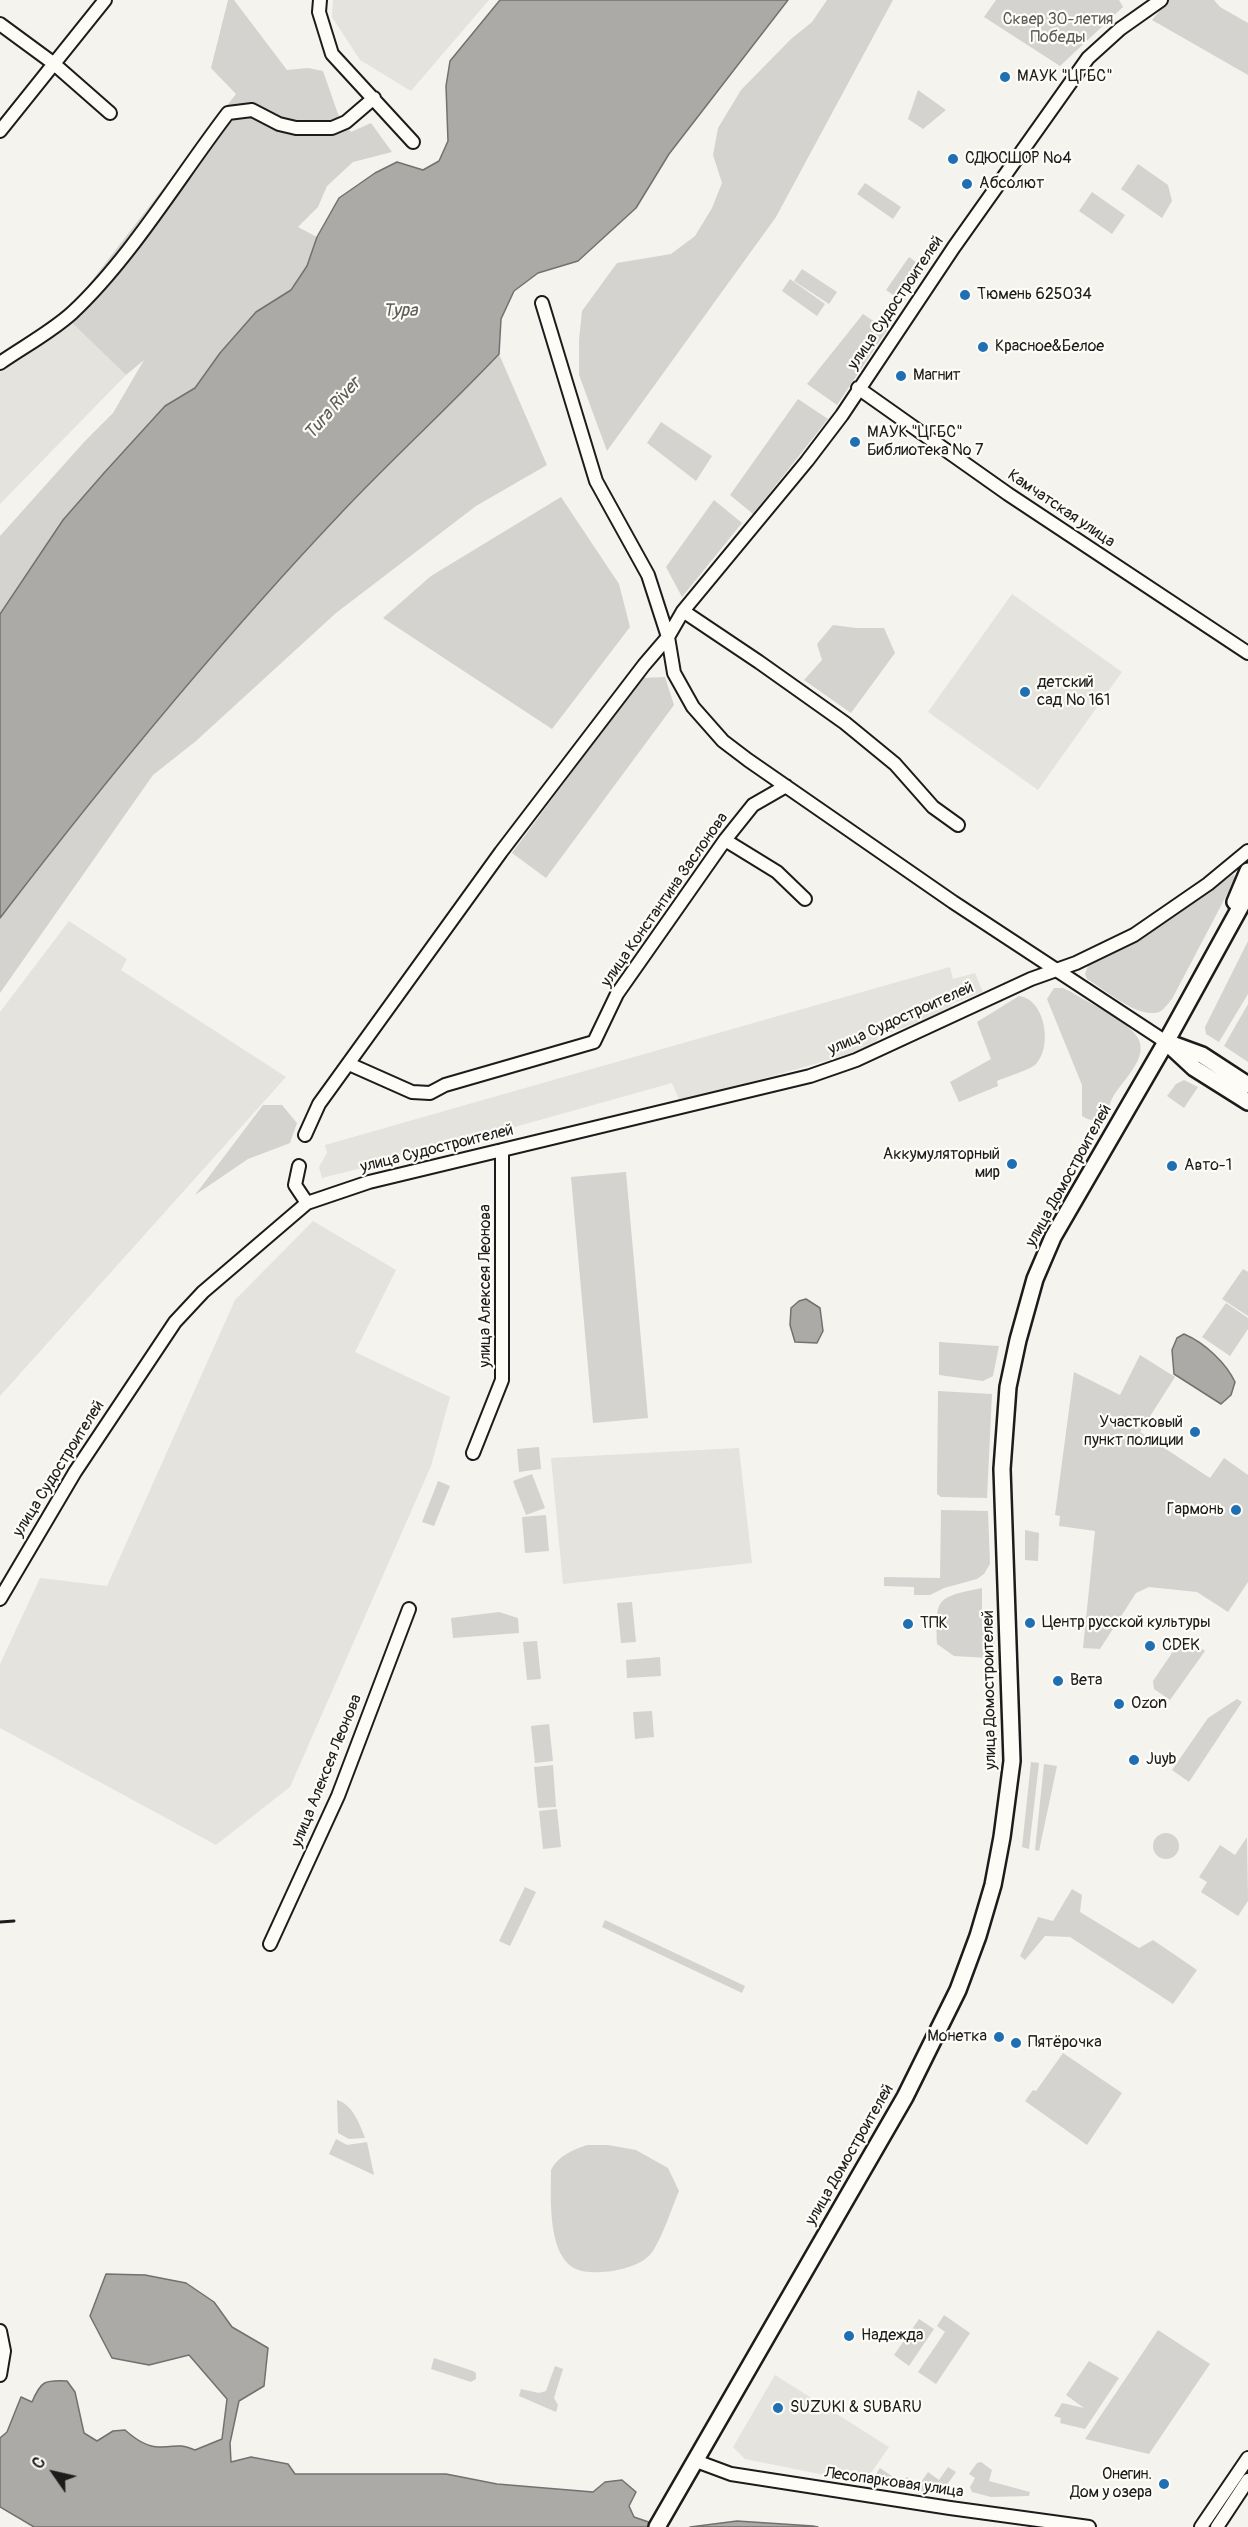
<!DOCTYPE html>
<html>
<head>
<meta charset="utf-8">
<style>
	body { margin:0 }
	#map { position:relative; width:1248px; height:2527px; overflow:hidden; background:#f4f3ee; font-family:Pangolin,sans-serif }
	canvas { display:block }
	.north { position:absolute; left:24px; top:2443px; width:60px; height:60px; -webkit-text-stroke:4px #fdfcf7; paint-order:stroke; rotate:304deg; font-size:16px; font-weight:700; line-height:24px; text-align:center; color:#1c1c1c }
	.north::after { content:''; display:block; margin:auto; width:21px; height:27px; background:#1c1c1c; clip-path:polygon(50% 0,100% 100%,50% 72%,0 100%) }
</style>
</head>
<body>
<div id="map">
<canvas width="1248" height="2527"></canvas>
<div class="north">С</div>
</div>
<script>
const ctx = document.querySelector('canvas').getContext('2d');
ctx.lineJoin = 'round';
function paint(path, color) { ctx.fillStyle = color; ctx.fill(path, 'evenodd'); }
function strokePath(path, color, width, dash) { ctx.strokeStyle = color; ctx.lineWidth = width; ctx.lineCap = dash ? 'butt' : 'round'; ctx.setLineDash(dash || []); ctx.stroke(path); }
function label(font, color, halo, rows, align = 'center') {
  ctx.font = font + ' Pangolin,sans-serif'; ctx.lineWidth = 4.5; ctx.setLineDash([]); ctx.textBaseline = 'middle'; ctx.strokeStyle = halo; ctx.fillStyle = color; for (const [text, x, y, turn = 0] of rows) {
    ctx.save(); ctx.translate(x, y); ctx.rotate((+turn || 0) * Math.PI / 180); ctx.textAlign = isNaN(turn) ? turn : align; if (halo) ctx.strokeText(text, 0, 0); ctx.fillText(text, 0, 0); ctx.restore();
  }
}
const built = new Path2D(`
	M333,0H489L411,91L360,60L332,17Z
	M69,320L126,375L0,504V367Z
	M1012,594L1122,672L1038,790L928,712Z
	M69,921L127,959L121,970L286,1077L0,1396V1012Z
	M950,967L953,979L975,973L983,992L951,1004L952,1010L880,1036L871,1048L680,1102L672,1083L429,1151L322,1178L319,1167L327,1153L325,1145Z
	M313,1221L396,1270L355,1352L450,1397L431,1466L290,1787L216,1845L0,1728V1664L40,1578L107,1586L235,1300Z
	M739,1448L752,1563L563,1584L551,1458Z
	M775,2375L889,2447L864,2483L745,2459L733,2447Z`);
const green = new Path2D(`
	M228,0H234L287,70L308,68L323,71L338,114L351,132L371,123L392,152L353,162L327,186L318,207L298,227L317,237L307,266L290,290L256,312L220,353L195,388L165,406L104,473L63,520L0,614V536L85,441L113,413L144,360L126,375L69,320L77,300L236,94L211,68Z
	M827,0H893L776,217L607,451L579,375V340L582,311L617,263L671,254L695,236L712,208L722,183L713,155L718,128L741,90L791,39L812,22Z
	M996,0H1119L1123,7L1060,66L984,17Z
	M1169,0H1214L1220,7L1248,23V75L1152,20Z
	M918,90L946,110L923,129L908,119Z
	M1138,164L1168,185L1172,201L1162,218L1121,189Z
	M865,183L901,207L893,219L857,194Z
	M1092,192L1125,215L1112,234L1079,211Z
	M909,257L926,269L903,302L886,290Z
	M802,269L837,292L829,304L794,281Z
	M790,279L825,304L817,316L782,291Z
	M863,314L887,330L837,405L807,384Z
	M499,354L547,465L476,506L336,613L196,741L153,775L0,993V918L96,793L219,647L343,511Z
	M798,399L828,419L753,514L730,495Z
	M661,422L712,456L696,481L647,443Z
	M561,497L619,584L630,627L552,729L383,618L431,576Z
	M714,500L742,523L682,597L666,567Z
	M833,625L856,628H884L895,653L851,713L804,680L822,660L817,644Z
	M665,677L674,705L546,878L512,853L642,678Z
	M1234,874L1235,879L1172,999C1167,1005 1162,1013 1154,1013C1134,1015 1104,989 1087,979L1085,974L1088,966L1097,959L1113,954L1173,917Z
	M1248,941V994L1219,1042L1206,1034L1205,1027Z
	M1054,988H1063L1071,992C1087,1002 1132,1023 1139,1040C1148,1061 1118,1084 1111,1101C1108,1107 1109,1114 1104,1118C1097,1123 1088,1120 1082,1116V1085L1047,999Z
	M1019,996C1045,999 1053,1046 1036,1064C1030,1070 1006,1077 997,1081L998,1086L959,1102L950,1082L991,1059L977,1022Z
	M1248,1004V1062L1224,1046Z
	M1184,1080L1198,1087L1184,1108L1167,1096L1176,1084Z
	M263,1105H282L297,1123L290,1143L248,1159L195,1195Z
	M626,1172L648,1418L593,1423L571,1177Z
	M1243,1269L1248,1272V1316L1222,1299Z
	M1226,1303L1248,1318V1329L1230,1356L1202,1337Z
	M939,1342L999,1346L993,1376L983,1381L939,1375Z
	M1140,1355L1175,1377L1140,1432L1210,1478L1224,1458L1248,1475V1582L1228,1612L1197,1592L1149,1587L1136,1593L1100,1649L1083,1648L1095,1531L1059,1526L1060,1516L1055,1515L1074,1372L1120,1395Z
	M938,1391L992,1394L987,1498L941,1497L937,1494Z
	M539,1447L541,1469L519,1472L517,1449Z
	M532,1474L545,1508L526,1515L513,1481Z
	M438,1481L450,1486L434,1526L422,1522Z
	M941,1510L988,1511L990,1564L984,1574L977,1579L944,1588L930,1595H914V1587L884,1586V1577L940,1578Z
	M546,1515L549,1551L525,1553L522,1517Z
	M1025,1530L1039,1533L1038,1561L1025,1560Z
	M982,1588V1627L994,1638L995,1650L988,1658L954,1656L937,1644C936,1597 935,1598 982,1588Z
	M632,1602L636,1642L621,1643L617,1603Z
	M499,1612L518,1618L519,1633L453,1638L451,1618Z
	M537,1641L541,1679L527,1680L523,1642Z
	M1189,1641L1205,1651L1170,1700L1154,1689L1153,1681L1178,1644Z
	M660,1657L661,1676L627,1678L626,1660Z
	M1237,1699L1242,1702L1189,1782L1172,1770L1208,1718Z
	M652,1711L654,1737L635,1739L633,1712Z
	M549,1724L553,1761L535,1763L531,1726Z
	M1031,1762L1039,1763L1029,1849L1022,1847Z
	M1044,1764L1057,1766L1039,1851L1035,1850Z
	M553,1765L556,1807L538,1808L534,1767Z
	M557,1809L561,1847L543,1849L539,1811Z
	M1153 1846a13 13 0 1 1 26 0a13 13 0 1 1-26 0Z
	M1247,1837L1248,1901L1238,1916L1201,1892L1207,1882L1199,1877L1220,1845L1235,1855Z
	M525,1887L536,1892L510,1946L499,1941Z
	M1072,1889L1082,1895L1080,1912L1139,1948L1153,1940L1197,1970L1173,2004L1070,1937L1045,1936L1025,1960L1020,1956L1038,1917L1053,1921Z
	M605,1920L745,1986L742,1993L602,1927Z
	M1063,2053L1122,2093L1087,2145L1025,2101L1033,2090L1036,2091Z
	M337,2100C352,2104 360,2124 365,2138L349,2139L338,2133Z
	M336,2139L347,2145L367,2142L374,2175L329,2154Z
	M587,2145H608L636,2150L668,2168L679,2191C671,2210 664,2233 653,2251C644,2264 627,2268 613,2271C602,2272 586,2274 576,2269C547,2256 551,2196 551,2170C558,2156 572,2150 587,2145Z
	M944,2315L970,2333L936,2384L918,2372L945,2332L937,2326Z
	M919,2319L934,2329L909,2366L894,2355Z
	M1158,2330L1210,2364L1149,2454L1085,2439Z
	M434,2358L473,2371L476,2373V2379L471,2382L431,2369Z
	M1089,2361L1119,2378L1085,2429L1060,2423L1061,2418L1054,2416L1062,2403L1084,2408L1066,2395Z
	M555,2366L563,2369L554,2398L558,2405L556,2412L519,2396L521,2389L539,2393L546,2391Z
	M981,2462L992,2470L989,2481L1030,2492L1029,2496L991,2497L972,2492L970,2487L975,2478L969,2474L977,2463Z
	M948,2467L956,2472C948,2484 943,2491 929,2493L869,2484L880,2468L902,2483L907,2477L919,2485L928,2472L939,2480Z`);
const water = new Path2D(`
	M500,0H788L669,154L636,208L578,261L538,273L514,291L501,319L499,354C448,408 393,458 342,512C220,641 108,777 0,918V614L63,520L104,473L165,406L195,388L220,353L256,312L291,290L307,266L317,237L339,198L375,173L397,162L423,170L439,161L448,141L446,86L450,61Z
	M806,1299L820,1308L823,1331L817,1343L795,1342L790,1325L791,1308L799,1301Z
	M1184,1334C1205,1343 1226,1363 1235,1382L1231,1395L1221,1404L1174,1374L1172,1350L1177,1338Z
	M106,2274L145,2275L186,2283L214,2302L232,2327L268,2348L264,2386L239,2401L230,2443L231,2462L251,2457L288,2464L295,2474H446L497,2484L593,2492L605,2482L622,2480L636,2492L629,2506L634,2517L663,2527H34L0,2507V2438L7,2432L21,2397L32,2402C41,2381 44,2380 67,2381L75,2392L84,2433L97,2441L113,2431L125,2430C135,2439 147,2448 161,2447C178,2447 177,2443 195,2450L222,2439L227,2399L189,2355L149,2365L112,2358L90,2316Z
	M737,2521L813,2526L818,2527H690Z`);
const minor = new Path2D(`
	M320,0L319,12L332,54L413,142
	M0,24L53,63L110,113
	M0,131L105,0
	M542,303L596,481L648,575L668,637L674,673L693,707L723,741L748,760L953,902L1166,1042
	M0,363C23,347 51,332 72,313C130,259 179,177 228,113L252,110L279,124L296,128H332L346,122L374,98
	M858,388L1008,494L1248,653
	M683,611L759,662L845,723L895,764L933,807L958,825
	M725,840L777,872L805,899
	M349,1064L412,1092L430,1093L445,1085L594,1042L617,994L725,840L753,805L786,786
	M305,1135L319,1104L501,852L644,665L668,637L683,611L807,461L842,415L954,247L1088,58L1120,29L1161,0
	M299,1166L295,1185L307,1203
	M473,1453L502,1380V1150
	M0,1599L75,1472L175,1322L203,1292L307,1203L369,1182L810,1076L856,1060L1031,979L1076,963L1134,935L1208,884L1248,851
	M270,1944L338,1796L409,1609
	M0,2331L4,2351L0,2375
	M696,2461L731,2474L950,2508L1089,2527
	M1201,2527L1248,2458
	M1217,2527L1248,2480`);
const major = new Path2D(`
	M1235,902L1248,871
	M1166,1042L1194,1068L1248,1102
	M1172,1044L1202,1055L1248,1085
	M657,2527L905,2097L958,1990L978,1936L993,1885L1002,1837L1012,1761L1002,1469L1008,1387L1018,1340L1035,1279L1053,1237L1166,1042L1248,893`);
const rail = new Path2D(`
	M0,1922L14,1921`);
const markers = [
	[1005,77,6,"#1f6fb2"],
	[953,159,6,"#1f6fb2"],
	[967,184,6,"#1f6fb2"],
	[965,295,6,"#1f6fb2"],
	[983,347,6,"#1f6fb2"],
	[901,376,6,"#1f6fb2"],
	[855,442,6,"#1f6fb2"],
	[1025,692,6,"#1f6fb2"],
	[1012,1164,6,"#1f6fb2"],
	[1172,1166,6,"#1f6fb2"],
	[1195,1432,6,"#1f6fb2"],
	[1236,1510,6,"#1f6fb2"],
	[1030,1623,6,"#1f6fb2"],
	[908,1624,6,"#1f6fb2"],
	[1150,1646,6,"#1f6fb2"],
	[1058,1681,6,"#1f6fb2"],
	[1119,1704,6,"#1f6fb2"],
	[1134,1760,6,"#1f6fb2"],
	[999,2037,6,"#1f6fb2"],
	[1016,2043,6,"#1f6fb2"],
	[849,2336,6,"#1f6fb2"],
	[778,2408,6,"#1f6fb2"],
	[1164,2484,6,"#1f6fb2"]
];
const parkNames = [
	["Сквер 30-летия",1058,20],
	["Победы",1058,38]
];
const poiNames = [
	["МАУК \"ЦГБС\"",1017,77],
	["СДЮСШОР №4",965,159],
	["Абсолют",979,184],
	["Тюмень 625034",977,295],
	["Красное&Белое",995,347],
	["Магнит",913,376],
	["МАУК \"ЦГБС\"",867,433],
	["Библиотека № 7",867,451],
	["детский",1037,683],
	["сад № 161",1037,701],
	["Аккумуляторный",1000,1155,"right"],
	["мир",1000,1173,"right"],
	["Авто-1",1184,1166],
	["Участковый",1183,1423,"right"],
	["пункт полиции",1183,1441,"right"],
	["Гармонь",1224,1510,"right"],
	["Центр русской культуры",1042,1623],
	["ТПК",920,1624],
	["CDEK",1162,1646],
	["Вета",1070,1681],
	["Ozon",1131,1704],
	["Juyb",1146,1760],
	["Монетка",987,2037,"right"],
	["Пятёрочка",1028,2043],
	["Надежда",861,2336],
	["SUZUKI & SUBARU",790,2408],
	["Онегин.",1152,2475,"right"],
	["Дом у озера",1152,2493,"right"]
];
const streetNames = [
	["улица Судостроителей",896,303,-56],
	["Камчатская улица",1061,509,34],
	["улица Константина Заслонова",665,900,-55],
	["улица Судостроителей",901,1019,-24],
	["улица Судостроителей",437,1149,-14],
	["улица Домостроителей",1069,1176,-61],
	["улица Алексея Леонова",486,1286,-90],
	["улица Судостроителей",59,1469,-58],
	["улица Домостроителей",990,1690,-91],
	["улица Алексея Леонова",327,1771,-68],
	["улица Домостроителей",850,2155,-60],
	["Лесопарковая улица",894,2483,8]
];
const waterNames = [
	["Тура",400,311],
	["Tura River",333,409,-49]
];
paint(built, '#e4e3de');
paint(green, '#d4d3cf');
paint(water, '#abaaa6');
strokePath(water, '#72716f', 1.5);
strokePath(minor, '#1c1c1c', 16);
strokePath(major, '#1c1c1c', 20);
strokePath(minor, '#fdfcf7', 12);
strokePath(major, '#fdfcf7', 15);
strokePath(rail, '#1c1c1c', 3);
for (const [x, y, r, color] of markers) { const dot = new Path2D(); dot.arc(x, y, r, 0, 2 * Math.PI); ctx.fillStyle = color; ctx.fill(dot); strokePath(dot, '#fdfcf7', 2); }
label('16px', '#5c5c5b', '#fdfcf7', parkNames);
label('16px', '#1c1c1c', '#fdfcf7', poiNames, 'left');
label('16px', '#1c1c1c', '#fdfcf7', streetNames);
label('italic 18px', '#5c5c5a', '#fdfcf7', waterNames);
</script>
</body>
</html>
